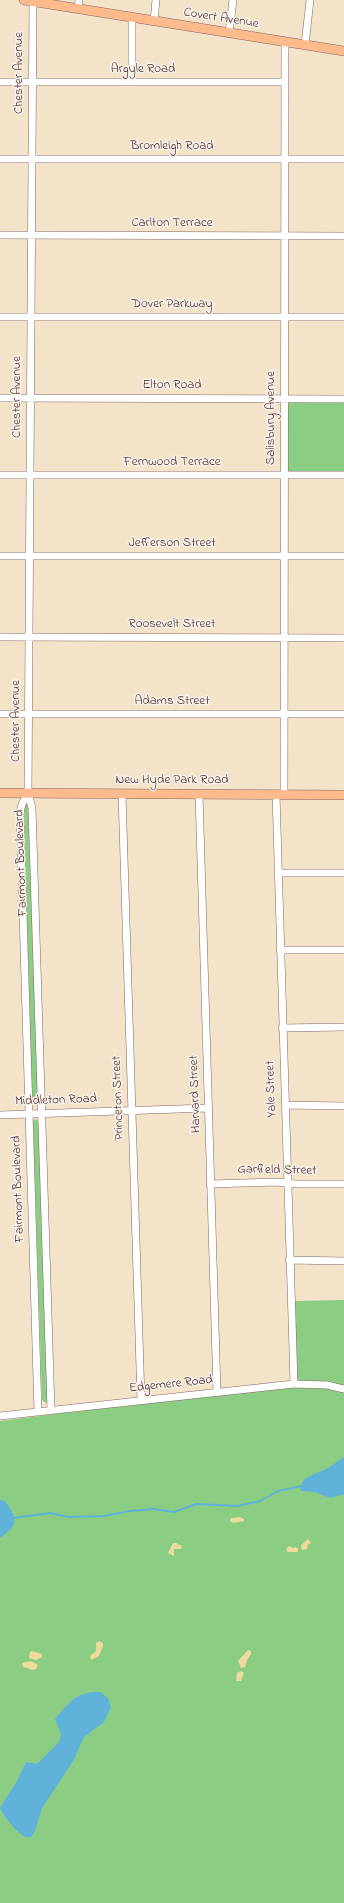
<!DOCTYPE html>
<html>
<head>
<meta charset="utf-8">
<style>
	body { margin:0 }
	canvas { display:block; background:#f2e3c9 }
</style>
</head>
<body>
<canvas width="344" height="1903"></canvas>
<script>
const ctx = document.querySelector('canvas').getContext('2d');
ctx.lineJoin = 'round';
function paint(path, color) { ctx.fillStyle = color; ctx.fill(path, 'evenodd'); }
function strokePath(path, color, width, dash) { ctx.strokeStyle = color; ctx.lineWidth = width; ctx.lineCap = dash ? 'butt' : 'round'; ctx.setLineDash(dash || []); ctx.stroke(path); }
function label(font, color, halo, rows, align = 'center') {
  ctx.font = font + ' "Indie Flower",sans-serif'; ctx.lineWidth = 3; ctx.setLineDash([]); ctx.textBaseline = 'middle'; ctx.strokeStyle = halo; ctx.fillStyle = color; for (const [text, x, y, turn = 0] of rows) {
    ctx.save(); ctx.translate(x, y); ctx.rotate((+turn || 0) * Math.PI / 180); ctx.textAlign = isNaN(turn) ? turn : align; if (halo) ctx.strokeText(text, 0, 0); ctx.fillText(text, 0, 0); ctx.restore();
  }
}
const green = new Path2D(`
	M287,400L344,401V472H286Z
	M26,804L28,805L39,1103L36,1105L32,1103L24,807Z
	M35,1119L39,1122L48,1401L46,1403L42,1400L33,1121Z
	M344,1300V1903H0V1421L294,1384V1301Z`);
const sand = new Path2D(`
	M240,1517L244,1519V1521L233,1523L230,1521L231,1518Z
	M308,1539L311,1543L308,1544L307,1549L302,1550L301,1545Z
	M173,1543H176L182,1546L181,1549H174V1556L168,1553Z
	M289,1546L293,1548L296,1547L298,1549V1552H287L286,1549Z
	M99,1641L103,1643C104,1646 100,1652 99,1656L91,1660L90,1656L96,1651V1643Z
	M248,1650L251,1651V1654L247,1660L245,1667L241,1668L238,1661Z
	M32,1651L42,1654V1657L36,1660L29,1658L30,1652Z
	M31,1661L38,1665L36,1669L31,1670L28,1668L23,1667L22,1663Z
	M241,1671L244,1673L241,1681H236L237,1673Z`);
const water = new Path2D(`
	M344,1457V1494L330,1498L315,1492L301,1491C299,1475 318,1474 328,1468C333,1465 339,1460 344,1457Z
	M0,1500L5,1501C18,1520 19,1524 0,1538Z
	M92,1692H100L108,1698L111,1707L104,1722L84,1737L73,1761L42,1808L35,1831L31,1837H25C15,1830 6,1820 0,1808L17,1781L26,1762L37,1764L59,1742L61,1734L55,1719C68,1704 72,1696 92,1692Z`);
const stream = new Path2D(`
	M13,1518L50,1513L68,1517L104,1516L130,1511L154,1509L174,1512L196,1504L237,1506L260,1501L278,1491L302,1486`);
const minor = new Path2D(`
	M33,1L28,793L32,808L51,1410
	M78,9L79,0
	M154,21L156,0
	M229,33L233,0
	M305,45L310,0
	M0,82H285
	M132,82V17
	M0,159H344
	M0,235L344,236
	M0,317H344
	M0,398L344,399
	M0,475H344
	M0,556H344
	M0,637L344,638
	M0,714H344
	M28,793L22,804L20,813L38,1412
	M122,794L141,1400
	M199,794L217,1392
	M276,794L294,1384
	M284,794L285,42
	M278,873H344
	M280,950H344
	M282,1028L344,1027
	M285,1105L344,1106
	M0,1115L208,1108
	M210,1184L276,1182L296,1184H344
	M289,1260L344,1261
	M0,1416L294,1384L327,1385L344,1389`);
const major = new Path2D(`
	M24,0L344,51
	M0,793L344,795`);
const streetNames = [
	["Covert Avenue",221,19,9],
	["Argyle Road",143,70],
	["Chester Avenue",20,73,-90],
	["Bromleigh Road",172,147],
	["Carlton Terrace",172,224],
	["Dover Parkway",172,305],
	["Elton Road",172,386],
	["Chester Avenue",18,397,-90],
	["Salisbury Avenue",272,418,-90],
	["Fernwood Terrace",172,463],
	["Jefferson Street",172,544],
	["Roosevelt Street",172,625],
	["Adams Street",172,702],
	["Chester Avenue",17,721,-90],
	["New Hyde Park Road",172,781],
	["Fairmont Boulevard",22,863,-92],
	["Yale Street",272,1089,-92],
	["Harvard Street",196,1094,-92],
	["Princeton Street",119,1098,-92],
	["Middleton Road",56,1101,-2],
	["Garfield Street",277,1171,1],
	["Fairmont Boulevard",19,1189,-92],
	["Edgemere Road",171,1385,-6]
];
paint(green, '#8ccd84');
paint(sand, '#eeda9e');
paint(water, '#60b2db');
strokePath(stream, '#60b2db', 2);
strokePath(minor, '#856462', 8);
strokePath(major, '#856462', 10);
strokePath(minor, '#fff', 7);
strokePath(major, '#fcba8d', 9);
label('13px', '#4a1f2b', '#f7f3e8', streetNames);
</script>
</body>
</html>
